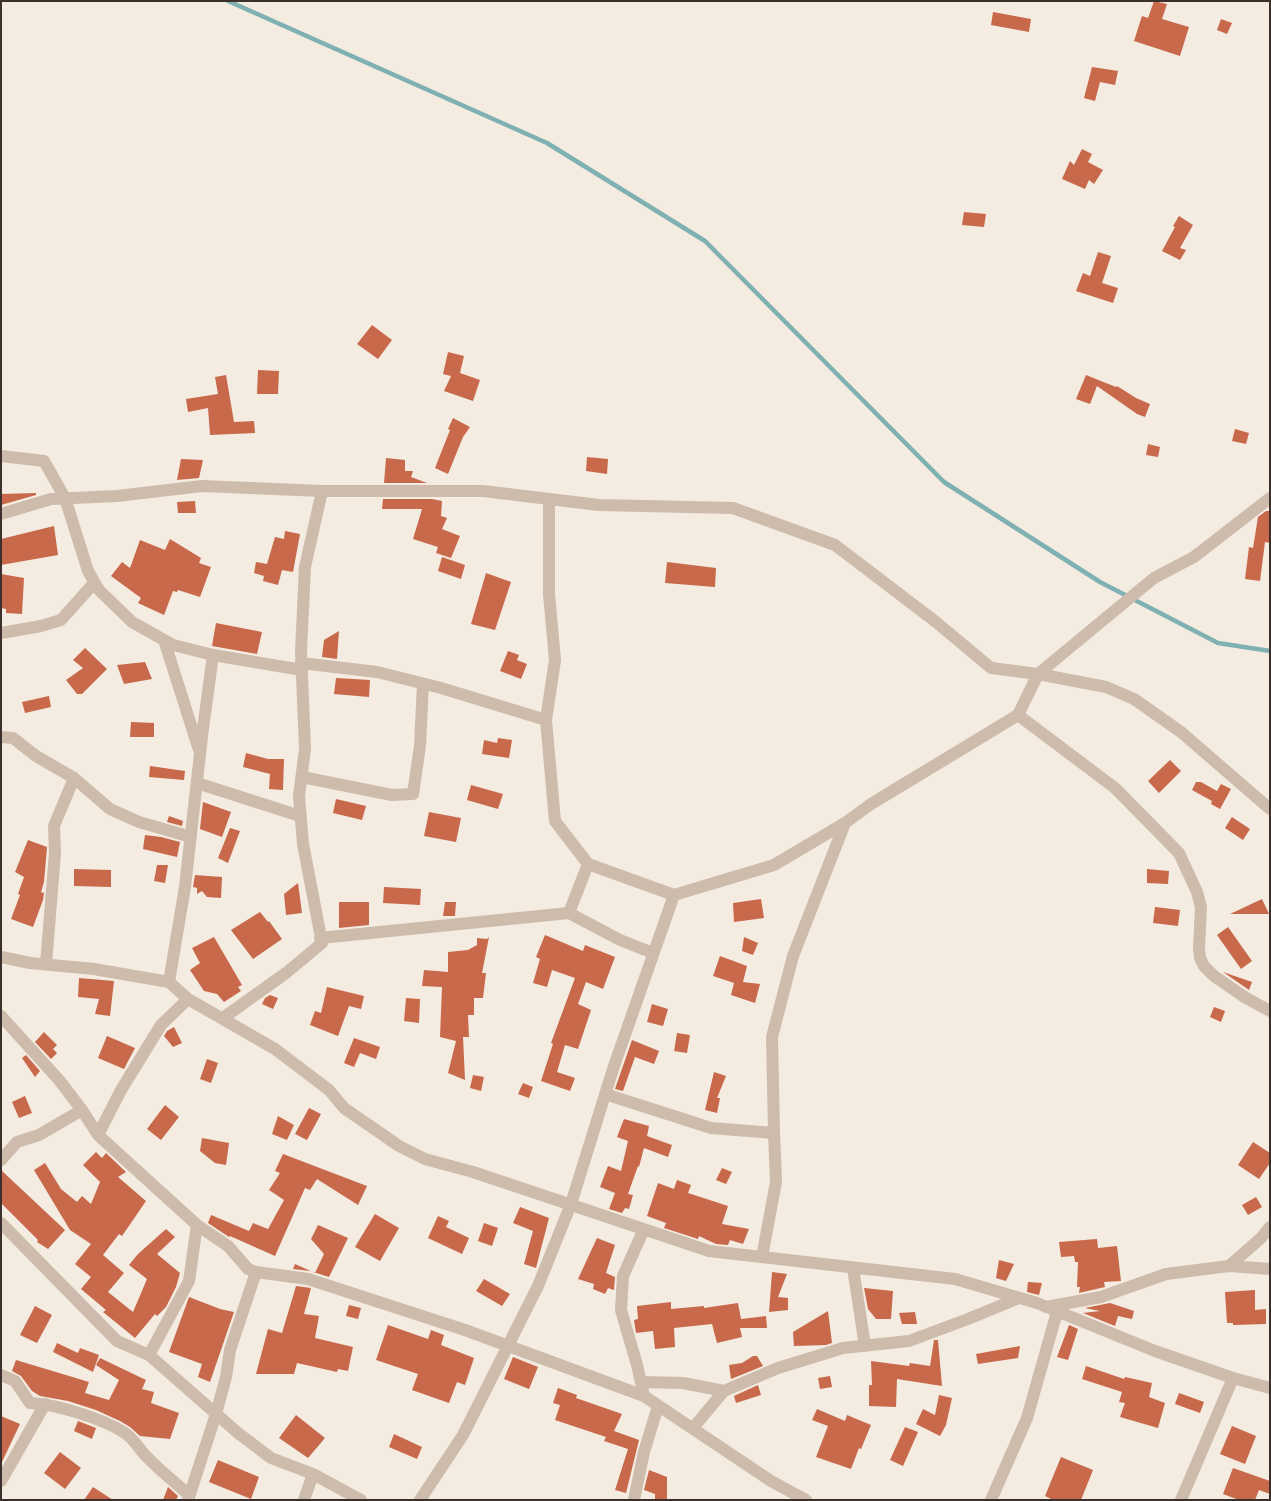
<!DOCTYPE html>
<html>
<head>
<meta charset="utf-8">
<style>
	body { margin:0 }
	#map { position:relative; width:1271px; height:1501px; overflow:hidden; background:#f4ebe1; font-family:Inter,sans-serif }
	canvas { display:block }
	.frame { position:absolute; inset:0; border:2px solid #3b302b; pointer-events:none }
</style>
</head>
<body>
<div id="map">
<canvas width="1271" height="1501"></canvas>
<div class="frame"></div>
</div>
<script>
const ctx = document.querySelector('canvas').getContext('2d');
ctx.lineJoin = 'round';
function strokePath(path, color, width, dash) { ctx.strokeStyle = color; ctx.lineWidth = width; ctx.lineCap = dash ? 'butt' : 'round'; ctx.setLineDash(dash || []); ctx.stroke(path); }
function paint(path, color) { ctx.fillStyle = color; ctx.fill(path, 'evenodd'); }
const stream = new Path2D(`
	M228,1L547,143L705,241L944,482L1100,582L1218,643L1270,651`);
const building = new Path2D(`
	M1154,1L1167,4L1162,19L1189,27L1180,56L1134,41L1142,16L1148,18Z
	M993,12L1031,19L1029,32L991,25Z
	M1221,19L1232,23L1227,34L1217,30Z
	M1092,67L1118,71L1115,85L1100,82L1095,101L1084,98Z
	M1082,149L1092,154L1088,162L1103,170L1094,184L1089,180L1085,189L1062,179L1070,161L1074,165Z
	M964,212L986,214L984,227L962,225Z
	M1179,216L1193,225L1180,248L1186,250L1180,260L1162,251L1175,227L1173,226Z
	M1098,252L1111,256L1102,283L1118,288L1113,303L1076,291L1083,273L1090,276Z
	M372,325L392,340L378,359L357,344Z
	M448,352L464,356L460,373L480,380L473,401L444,391L451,376L443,374Z
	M258,370L279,371L278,394H257Z
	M226,375L234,422L254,421L255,433L210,435L208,408L188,412L186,399L218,394L215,377Z
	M1086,375L1116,387L1117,386L1136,398L1150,404L1145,417L1137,414L1097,386L1090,404L1076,399Z
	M453,418L470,427L463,437L448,474L435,468L450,430L448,429Z
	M1235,429L1249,433L1246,444L1232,441Z
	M1148,444L1160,447L1158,457L1146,455Z
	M587,457L608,459L607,474L586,471Z
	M386,458L405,460V471H413L411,477L427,483H384Z
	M181,459L203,460L199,478L177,480Z
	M36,493V495L1,505V494Z
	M383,499H432L442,501L441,516L447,518L442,529L460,536L451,558L436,553L438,547L413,539L422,509H382Z
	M195,501L196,513H178L177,502Z
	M1266,511H1270V543L1265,542L1260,581L1245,579L1249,547L1253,548L1258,517Z
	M54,526L58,555L1,565V539Z
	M285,531L300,534L293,572L282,570L278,585L263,581L264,576L254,573L256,562L267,564L275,537L284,539Z
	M170,539L201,558L199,563L211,567L200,597L178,590L177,592L173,591L164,615L138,603L141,598L111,576L122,562L130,568L140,540L165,550Z
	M442,557L465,565L461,579L438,571Z
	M667,562L716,568L715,587L665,583Z
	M486,573L511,582L495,630L471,624Z
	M1,574L24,578L22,614L6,613V609L1,608Z
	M216,623L262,632L257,654L212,646Z
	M339,631L337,659L322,657L324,640Z
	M85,648L107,669L82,694H77L66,680L83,668L73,660Z
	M508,651L519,655L517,660L527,664L521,679L500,671Z
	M145,662L152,679L124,684L117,665Z
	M336,678L370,680L369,697L334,694Z
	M49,696L51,707L25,713L22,702Z
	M131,722L154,723V737H130Z
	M498,738L512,740L509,758L482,754L484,740L497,743Z
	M246,753L268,759H284L283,790L269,789L270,774L243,767Z
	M1170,760L1181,771L1159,793L1148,781Z
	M150,766L185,771L184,780L149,777Z
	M1196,782H1201L1217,791L1221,784L1231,789L1220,809L1211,804L1212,801L1192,790Z
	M471,785L503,794L498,809L467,800Z
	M336,799L366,806L362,820L333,813Z
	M203,802L231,812L222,837L200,829Z
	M429,812L461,818L456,842L424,836Z
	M169,816L183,821L182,826L167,822Z
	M1232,817L1250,829L1243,840L1225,828Z
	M230,828L240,831L228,863L218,858Z
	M145,835L161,837L180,842L177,857L143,849Z
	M28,840L47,847L44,882L41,892L44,893L43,900L33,927L11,919L20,895L18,894L24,877L15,872Z
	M157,865H168L165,883L154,881Z
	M74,869L111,870V887L74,886Z
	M1147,869L1169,871L1168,884L1147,883Z
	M195,875L222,877L221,898L207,897L202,891L197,894V888L193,887Z
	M298,883L302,913L286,915L284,894Z
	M384,887L421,889L420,905L383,903Z
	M761,899L764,918L734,922L733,903Z
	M1262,899L1269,914H1230Z
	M339,902H369V925L339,928Z
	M445,902H456L455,916H443Z
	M1155,907L1180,910L1178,926L1153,923Z
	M260,912L268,922L269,921L282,939L253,959L231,930Z
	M1228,927L1252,961L1241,969L1217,935Z
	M545,935L583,951L585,945L615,957L603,989L586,982L578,1004L591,1010L578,1049L565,1045L557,1072L575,1078L570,1091L541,1081L553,1044L551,1043L575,978L552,970L547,987L533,983L540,959L536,957Z
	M214,937L242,985L238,987L241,991L224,1002L217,994L204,991L190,970L200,963L192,948Z
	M489,937L482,973H486L483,998H474V1015H468L469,1037H463L465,1080L448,1073L456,1041L440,1037L442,987L422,986L424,970L448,972V952L468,950L477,945V938L487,939Z
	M744,937L758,943L753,955L742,951Z
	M720,956L747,966L743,982L760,984L755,1003L731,995L734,983L713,976Z
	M1223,972L1252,982L1249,990Z
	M79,978L114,981L110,1016L95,1014L99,999L78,997Z
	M327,987L364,996L361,1009L349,1006L338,1036L310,1025L315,1011L321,1013Z
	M270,995L278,998L273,1009L262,1004L265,998Z
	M406,998L420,999L419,1023L404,1021Z
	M652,1004L668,1009L663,1026L647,1022Z
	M1214,1007L1225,1011L1221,1022L1210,1017Z
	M174,1027L182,1043L173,1047L164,1036L167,1031Z
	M44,1032L57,1045L53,1049L57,1053L51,1059L35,1042Z
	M677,1033L690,1035L687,1053L674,1051Z
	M107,1036L135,1048L124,1069L98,1058Z
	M354,1038L380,1047L376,1059L360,1053L354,1067L344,1063Z
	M632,1040L659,1051L654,1064L635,1057L623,1091L615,1089Z
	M26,1055L40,1071L35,1077L22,1058Z
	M207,1059L218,1063L211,1083L200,1079Z
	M714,1072L726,1076L717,1098H720L717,1113L705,1110Z
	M473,1075L484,1077L481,1091L470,1088Z
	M523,1083L533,1087L529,1098L518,1094Z
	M25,1096L32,1113L19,1118L12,1102Z
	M165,1105L179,1117L161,1140L147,1129Z
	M309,1108L321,1114L307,1140L295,1134Z
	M278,1116L294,1125L287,1140L272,1134Z
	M624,1119L649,1126L647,1136L672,1145L668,1157L644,1148L639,1167L638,1166L628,1194L633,1195L629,1209L625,1208L622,1213L609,1209L615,1193L600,1187L608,1166L621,1171L628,1141L617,1137Z
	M202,1138L229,1143L226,1165L215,1163L200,1151Z
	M1253,1142L1270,1153V1163L1259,1179L1238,1165Z
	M96,1152L102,1158L106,1153L126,1172L118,1177L146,1201L122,1236L119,1234L103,1255L124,1273L108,1292L133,1312L147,1279L129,1265L138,1254L166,1229L175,1237L157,1254L180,1273L176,1287L166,1307L157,1316L155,1314L135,1338L103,1312L106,1310L81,1289L91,1277L75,1264L91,1244L70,1230L34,1170L45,1163L61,1189L77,1202L82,1196L91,1204L100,1182L83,1165Z
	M283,1154L367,1186L358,1205L317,1179L310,1190L305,1188L275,1256L230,1236L229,1237L208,1223L211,1215L249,1231L253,1223L268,1229L284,1200L269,1190L280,1173L275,1171Z
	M722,1168L732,1172L726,1184L716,1180Z
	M1,1170L65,1230L48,1249L37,1242L38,1240L1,1203Z
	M677,1180L691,1185L688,1193L728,1206L722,1224L749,1229L743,1244L730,1240L728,1245L716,1244L699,1236L698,1239L664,1228L666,1223L647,1216L658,1183L674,1189Z
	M1256,1197L1262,1207L1248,1215L1242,1205Z
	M520,1207L549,1218L536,1268L524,1264L533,1231L513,1223Z
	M375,1214L399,1228L380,1261L355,1247Z
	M438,1216L449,1221L446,1227L469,1238L462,1254L428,1238Z
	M484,1223L498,1228L492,1246L478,1241Z
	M318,1225L348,1238L329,1277L310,1271L293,1269L295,1264L315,1273L324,1254L311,1239Z
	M597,1238L615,1245L606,1273L615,1277L614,1289V1290L608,1288L605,1294L593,1289L594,1284L578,1279Z
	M1097,1239L1098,1248L1117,1246L1121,1281L1104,1282L1105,1287L1079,1293L1080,1287H1077L1078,1262H1075L1074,1256L1061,1257L1059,1242Z
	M999,1260L1014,1264L1006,1281L996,1278Z
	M772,1272L787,1274L778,1297L788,1298V1310L769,1312Z
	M484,1279L510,1294L502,1306L476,1291Z
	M1028,1282L1042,1283L1039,1295L1027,1292Z
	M296,1286L311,1288L304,1314L319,1316L315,1338L353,1347L348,1371L338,1369L337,1372L297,1363L294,1374H256L268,1329L282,1333Z
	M864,1288L893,1291L891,1319H876L868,1309Z
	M1255,1290V1310L1266,1309V1324L1233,1325V1323H1227L1225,1292Z
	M189,1297L220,1309L234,1312L210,1382L198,1377L202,1364L169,1352Z
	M671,1302V1309L704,1306V1308L738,1303L741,1319L766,1316L767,1328H740L742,1337L717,1343L712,1324L674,1328L675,1347L655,1349L653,1331L636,1333L634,1320L638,1319L637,1306Z
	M1110,1303L1134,1311L1132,1319L1118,1316L1115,1326L1083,1313L1100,1311L1085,1308Z
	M349,1305L361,1308L358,1319L346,1316Z
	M35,1306L52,1315L37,1343L20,1335Z
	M828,1311L832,1343L826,1345L794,1346L793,1332Z
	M915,1312L917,1324H902L899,1313Z
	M388,1325L428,1339L431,1330L444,1335L441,1345L474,1358L465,1385L457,1382L449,1403L412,1390L418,1374L376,1360Z
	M1069,1325L1078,1329L1068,1360L1057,1357Z
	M934,1340H938L942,1386L897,1379L896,1407L869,1406V1385H872L871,1361L909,1366L910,1363L930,1366Z
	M57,1343L78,1353L80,1348L99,1355L93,1372L53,1352Z
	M1020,1346L1018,1358L978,1364L976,1354Z
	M753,1356H757L763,1366L731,1379L729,1365L742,1363Z
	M513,1357L538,1367L529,1389L504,1379Z
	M100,1358L146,1380L142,1389L154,1392L151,1403L179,1413L170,1439L140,1436L130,1427L120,1421L96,1410L68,1401L40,1396L32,1391L21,1376L12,1371L16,1360L89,1382L85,1393L109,1400L119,1380L96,1365Z
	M1086,1366L1124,1379L1125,1377L1152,1383L1149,1397L1165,1403L1158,1428L1120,1417L1125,1403L1119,1402L1122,1392L1082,1379Z
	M830,1376L832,1387L820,1389L818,1378Z
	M758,1385L761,1395L736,1403L734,1396Z
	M558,1388L577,1395L576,1398L622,1414L614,1431L639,1440L626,1493L615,1490L628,1449L604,1441L606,1437L555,1420L560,1405L553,1403Z
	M1179,1393L1204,1402L1200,1413L1175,1404Z
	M939,1395L952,1398L946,1425L940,1436L916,1424L923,1409L935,1415Z
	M817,1409L845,1421L847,1415L871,1425L861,1449L859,1448L851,1469L816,1457L828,1426L812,1420Z
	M296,1415L325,1438L308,1458L279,1438Z
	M1,1416L20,1424L1,1464Z
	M78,1421L96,1428L92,1439L74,1431Z
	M1232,1426L1256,1436L1245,1464L1220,1454Z
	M905,1427L918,1432L903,1466L890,1460Z
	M394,1434L422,1447L417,1459L389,1447Z
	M60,1452L81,1468L65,1489L44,1473Z
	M1061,1457L1093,1470L1081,1500H1053L1045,1496Z
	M218,1460L259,1477L251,1499L209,1482Z
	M1233,1468L1270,1481V1494L1259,1490L1255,1500H1239L1223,1494Z
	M649,1470L667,1477V1500H655V1494L644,1490Z
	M93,1487L113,1500H84Z
	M168,1487L178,1496L176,1500H163Z`);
const street = new Path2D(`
	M1,456L44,461L65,498L88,571L99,590L132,622L173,645L213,655L302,670
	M1,514L51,499L117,496L202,486L322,491H483L599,505L733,508L835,545L936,622L991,668L1038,674L1106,687L1134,699L1181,732L1270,809
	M1,633L41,626L61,620L94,583
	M164,640L199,750
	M301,663L377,672L441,688L546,720
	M1018,715L1115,788L1179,853L1197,892L1201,907L1199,948L1200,958L1204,966L1214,976L1246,998L1270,1011
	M1,737L13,738L36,756L74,778
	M302,777L392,795L413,794L420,746L423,684
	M197,783L300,816
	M588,864L674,895
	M569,913L620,940L653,953
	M320,938L569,913L588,864L555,821L546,720L555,660L549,594V499
	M1,957L30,963L94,969L169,982L188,999L275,1049L329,1090L344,1108L399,1146L425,1159L473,1172L709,1251L955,1279L1037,1303L1155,1351L1233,1378L1270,1388
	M46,964L55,853L54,826L74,778L110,809L139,822L191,837
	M169,982L185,887L202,736L213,655
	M1,1016L59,1080L82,1110L98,1135L197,1225L228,1246L248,1269L256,1272L308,1279L465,1330L644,1396L771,1481L806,1500
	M223,1018L286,973L322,943L303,844L299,796L305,749L301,651L305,567L322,491
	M605,1094L711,1128L774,1133L776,1182L762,1257
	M774,1133L772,1037L793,956L845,823
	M98,1135L121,1090L161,1025L188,999
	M1,1160L17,1142L39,1135L82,1110
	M1,1223L117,1341L149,1355L238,1433L271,1458L313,1474L361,1500
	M644,1229L623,1276L621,1310L637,1365L644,1396
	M1229,1266L1261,1238L1270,1227
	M853,1268L865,1346
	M1046,1307L1101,1297L1166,1274L1229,1266L1270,1269
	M149,1355L189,1281L197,1225
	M1,1375L15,1381L30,1403C56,1404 104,1419 125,1433C134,1439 139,1449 146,1456C159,1470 175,1482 189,1495
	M641,1382L683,1383L724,1391
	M693,1428L724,1391L778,1368L843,1348L909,1341L968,1319L1019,1298
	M1,1481L45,1404
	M188,1500L216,1414L226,1377L230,1350L256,1272
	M304,1500L313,1474
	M420,1500L463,1435L538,1286L571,1204L613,1069L674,895L774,865L845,823L871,804L1018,715L1038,674L1154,578L1194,557L1270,498
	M634,1500L644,1452L658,1406
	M991,1500L1027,1418L1057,1312
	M1181,1500L1233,1378`);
strokePath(stream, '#7fb0b2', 4.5);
paint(building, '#c8694b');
strokePath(street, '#cdbbac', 12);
</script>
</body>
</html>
